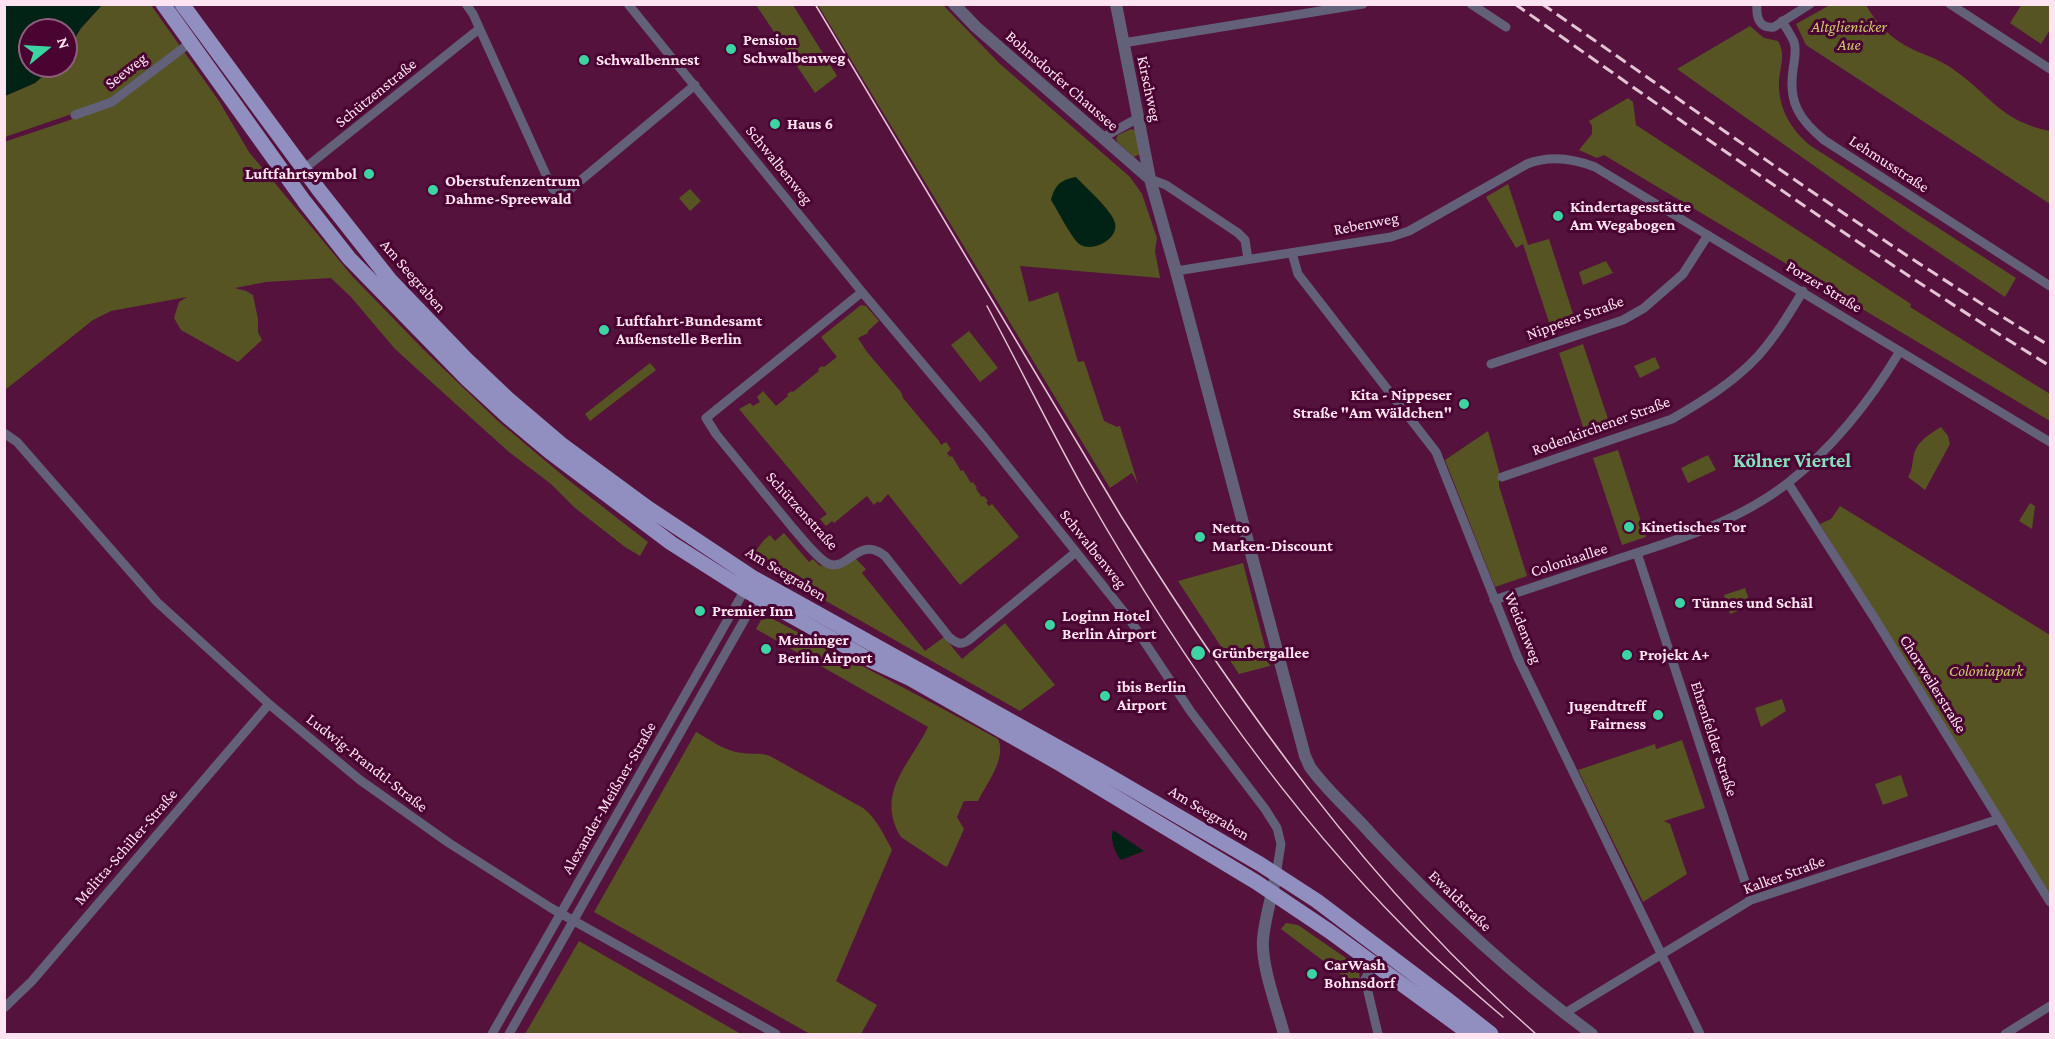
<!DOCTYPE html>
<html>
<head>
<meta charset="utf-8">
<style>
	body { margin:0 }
	#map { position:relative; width:2055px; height:1039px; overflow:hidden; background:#55123c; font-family:"Crimson Pro",serif }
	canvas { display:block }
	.frame { position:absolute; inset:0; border:6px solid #fee4f0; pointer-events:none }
	.north { position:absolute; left:18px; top:18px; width:60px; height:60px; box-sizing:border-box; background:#490432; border:2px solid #915e7e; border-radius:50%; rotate:72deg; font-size:16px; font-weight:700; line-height:24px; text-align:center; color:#fee4f0 }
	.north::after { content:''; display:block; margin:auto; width:21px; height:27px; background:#3dd4a3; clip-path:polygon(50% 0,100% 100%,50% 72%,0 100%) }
</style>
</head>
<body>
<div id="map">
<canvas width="2055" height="1039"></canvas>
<div class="frame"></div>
<div class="north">N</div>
</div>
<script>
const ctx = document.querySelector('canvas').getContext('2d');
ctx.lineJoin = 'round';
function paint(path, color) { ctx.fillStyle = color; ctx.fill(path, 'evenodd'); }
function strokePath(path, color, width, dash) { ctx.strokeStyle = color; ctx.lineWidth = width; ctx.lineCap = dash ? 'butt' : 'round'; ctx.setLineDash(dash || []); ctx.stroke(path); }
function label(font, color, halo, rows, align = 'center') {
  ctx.font = font + ' "Crimson Pro",serif'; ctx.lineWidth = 6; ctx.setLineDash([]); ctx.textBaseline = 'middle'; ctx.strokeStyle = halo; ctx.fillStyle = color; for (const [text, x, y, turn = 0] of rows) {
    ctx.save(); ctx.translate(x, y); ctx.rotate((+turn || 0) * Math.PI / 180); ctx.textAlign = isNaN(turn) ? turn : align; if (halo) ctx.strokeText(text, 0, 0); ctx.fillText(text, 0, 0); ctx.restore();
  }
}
const green = new Path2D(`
	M2022,4L2050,5V30L2041,44L2010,23Z
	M102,5H151L219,101L249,152L353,277L424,350L498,421L567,479L648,542L640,556L625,547L575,508L551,484L509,452L469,416L395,349L351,297L331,278L266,282L235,288L246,291L253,295L258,319V332L262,340L238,362L181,330L174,318L179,302L187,297L111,311L93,320L5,390L4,142L70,120L95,106L5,137V96L35,83L54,66H66V52L81,28Z
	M756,5H793L837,76L815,93Z
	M818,5H943L999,63L1130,177L1142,194L1157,238L1155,251L1160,278L1020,266L1029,302L1058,292L1078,362L1084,361L1104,421L1117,427L1120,426L1138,484L1132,473L1110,488Z
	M1830,5H1866C1877,24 1891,39 1912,49C1925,55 1938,59 1950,67C1989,93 1999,121 2050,131V204L1806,45L1796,24Z
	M1750,26L1764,38L1778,41C1786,54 1780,67 1779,82C1778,108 1791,130 1811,146L2016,278L2005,297L1905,230L1677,69Z
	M1628,98L1633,102L1636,125L1911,304L1910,307L2050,394V421L1604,155L1597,158L1579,150L1592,134V126L1589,121Z
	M1131,129L1137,131L1140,154L1134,157L1118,143L1116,139L1118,135Z
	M1508,184L1528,245L1549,239L1576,323L1552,331L1523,244L1516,248L1486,197Z
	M690,189L701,201L690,211L679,198Z
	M1606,261L1613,273L1583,285L1579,272Z
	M861,305L866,306L879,321L868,331V333L858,338L867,352L901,392L903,398L939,441L941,445L946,442L951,449L947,453L950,457L952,456L961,471L963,470L971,483L973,482L977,488L976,489L982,497L984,496L988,501L986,502L989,506L992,504L1019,537L960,585L888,494L880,503L878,501L874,505L867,496L834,523L832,521L826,526L820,519L827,514L739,409L750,403L753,406L760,402L757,397L763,391L776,406L788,396L787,394L792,391L793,392L819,371L818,369L822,366L824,367L837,357L821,337Z
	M969,331L998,368L980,382L951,345Z
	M1583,344L1611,428L1586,436L1559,353Z
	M1655,357L1660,368L1640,378L1634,366Z
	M650,363L656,370L590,421L585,414Z
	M1941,427L1948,436L1950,444L1925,490L1908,477C1913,469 1912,462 1914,454C1918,440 1930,434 1941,427Z
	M1488,431L1499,471V486L1527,576L1495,587L1445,460Z
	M1618,450L1646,537L1622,545L1593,458Z
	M1708,455L1716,470L1688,483L1681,468Z
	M2030,503L2035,506L2032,529L2019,521Z
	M1840,506L2050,635V895L1820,524L1831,519Z
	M784,533L809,562L813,559L819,565L833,569L855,558L866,569L862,573L925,651L944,637L962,659L1005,623L1055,685L1020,711L750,558L764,540L770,535L775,541Z
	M1243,563L1270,666L1239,674L1178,581Z
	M1745,588L1751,606L1730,614L1724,595Z
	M771,618C846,658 923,697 998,739C1007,759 986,784 978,801H964L957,817L964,829L948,865L946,867L901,837C875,793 909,766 928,727L756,629L761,620Z
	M1782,699L1786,711L1761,727L1755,708Z
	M696,732C709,739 722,749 736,752C748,755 759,752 770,756L863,808C877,819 884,835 892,850L836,981L877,1005L861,1034H810L594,912Z
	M1682,740L1705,808L1664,821L1670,824L1687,874L1643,902L1578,770L1655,744L1656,749Z
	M1901,775L1908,796L1883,805L1875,784Z
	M1286,923L1298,925L1359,967L1360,983L1350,981L1281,929Z
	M579,941L741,1034H525Z`);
const water = new Path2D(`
	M4,5L5,4L102,5L81,28L66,52V30H30V66H54L35,83L5,96Z
	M1076,177C1086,188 1112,210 1115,223C1119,240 1090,254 1078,243C1070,235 1058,211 1051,200C1055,185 1060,180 1076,177Z
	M1113,830L1144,851L1121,860C1114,852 1110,839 1113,830Z`);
const minor = new Path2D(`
	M466,4L473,14L552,188L559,194L568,191L695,85
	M628,4L862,292L985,438L1128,617L1191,712L1265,809L1277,828L1281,844L1276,875
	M1471,4L1506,27
	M1757,4C1756,17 1759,29 1774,27L1810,4
	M1950,4L2050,69
	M1782,21C1786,28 1791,35 1794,42C1797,51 1794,61 1793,70C1788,103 1800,120 1824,140L2050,286
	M1123,43L1363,4
	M75,115L112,102L191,42
	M1102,138L1138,118
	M1150,179L1166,185L1238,233L1245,240L1248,259
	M290,180L479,29
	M1292,253L1298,274L1436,452L1518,658L1700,1034
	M1176,271L1391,237L1409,231L1527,164C1550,155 1572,158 1595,167L2050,442
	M862,292L706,418L716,434C741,465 767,496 792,527C801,537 816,557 827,563C847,574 858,534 885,556L949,637C956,643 961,646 969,640L1076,552
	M1491,364L1623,320L1644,308L1683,274L1708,235
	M4,433L17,442L157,602L269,704L360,780L449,843L551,908L776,1034
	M1502,477L1672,419C1703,401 1734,382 1758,356C1776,336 1789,314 1803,291
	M1788,483L1875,619L2050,902
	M1637,553L1751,900
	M1494,600C1538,586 1581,571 1624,557C1681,539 1741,520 1789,482C1835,446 1870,401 1900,351
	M1374,964L1365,979L1378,1034
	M4,1008L32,981L269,704
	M1566,1015L1570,1010L1751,900L1999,819
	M492,1034L747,586
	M509,1034L759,594
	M2005,1034L2050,1006`);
const tertiary = new Path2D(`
	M954,4L976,27L1150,179
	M1116,4L1150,179L1176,271L1305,756L1310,767C1328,792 1352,812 1372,835C1440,908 1512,975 1592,1034
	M1276,875C1272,896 1265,917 1263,939C1261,966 1277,1007 1284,1034`);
const primary = new Path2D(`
	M163,4L304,201L349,258L467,379L507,416L550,452L671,543L745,590L870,660L911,679L1062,765L1256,882L1329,931L1470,1034
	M182,4L319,190L390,280L466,359L507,398L561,444L648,508L752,577L1099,770L1260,864L1317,901L1448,1000L1491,1034`);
const tram = new Path2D(`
	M815,4L1121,516C1239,704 1368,887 1536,1034
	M987,306C1021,369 1052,433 1087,495C1175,649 1281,803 1406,929C1436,960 1470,989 1503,1017`);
const rail = new Path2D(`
	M1515,4C1691,128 1867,253 2050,366
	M1542,4C1710,120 1876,241 2050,346`);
const markers = [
	[731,49,6,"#3dd4a3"],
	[584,60,6,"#3dd4a3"],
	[775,124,6,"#3dd4a3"],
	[369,174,6,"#3dd4a3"],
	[433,190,6,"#3dd4a3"],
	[1558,216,6,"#3dd4a3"],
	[604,330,6,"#3dd4a3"],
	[1464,404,6,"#3dd4a3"],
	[1629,527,6,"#3dd4a3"],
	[1200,537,6,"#3dd4a3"],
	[1680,603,6,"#3dd4a3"],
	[700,611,6,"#3dd4a3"],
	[1050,625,6,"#3dd4a3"],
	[766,649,6,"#3dd4a3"],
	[1198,653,8,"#3dd4a3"],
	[1627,655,6,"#3dd4a3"],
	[1105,696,6,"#3dd4a3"],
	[1658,715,6,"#3dd4a3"],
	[1312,974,6,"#3dd4a3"]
];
const parkNames = [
	["Altglienicker",1849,27],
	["Aue",1849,45],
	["Coloniapark",1986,671]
];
const poiNames = [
	["Pension",743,40],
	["Schwalbenweg",743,58],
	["Schwalbennest",596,60],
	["Haus 6",787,124],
	["Luftfahrtsymbol",357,174,"right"],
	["Oberstufenzentrum",445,181],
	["Dahme-Spreewald",445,199],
	["Kindertagesstätte",1570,207],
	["Am Wegabogen",1570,225],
	["Luftfahrt-Bundesamt",616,321],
	["Außenstelle Berlin",616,339],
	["Kita - Nippeser",1452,395,"right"],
	["Straße \"Am Wäldchen\"",1452,413,"right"],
	["Kinetisches Tor",1641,527],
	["Netto",1212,528],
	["Marken-Discount",1212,546],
	["Tünnes und Schäl",1692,603],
	["Premier Inn",712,611],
	["Loginn Hotel",1062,616],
	["Berlin Airport",1062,634],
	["Meininger",778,640],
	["Berlin Airport",778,658],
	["Grünbergallee",1212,653],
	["Projekt A+",1639,655],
	["ibis Berlin",1117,687],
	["Airport",1117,705],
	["Jugendtreff",1646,706,"right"],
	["Fairness",1646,724,"right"],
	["CarWash",1324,965],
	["Bohnsdorf",1324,983]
];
const streetNames = [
	["Seeweg",126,71,-38],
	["Bohnsdorfer Chaussee",1062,81,41],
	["Kirschweg",1149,89,78],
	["Schützenstraße",376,93,-39],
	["Lehmusstraße",1889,164,33],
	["Schwalbenweg",779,165,51],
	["Rebenweg",1366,224,-11],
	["Am Seegraben",413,276,49],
	["Porzer Straße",1824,287,31],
	["Nippeser Straße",1575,318,-20],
	["Rodenkirchener Straße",1601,426,-20],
	["Schützenstraße",802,511,48],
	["Schwalbenweg",1093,549,51],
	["Coloniaallee",1569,560,-18],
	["Am Seegraben",786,574,31],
	["Weidenweg",1523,628,68],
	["Chorweilerstraße",1933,684,58],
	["Ehrenfelder Straße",1714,739,72],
	["Ludwig-Prandtl-Straße",367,763,38],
	["Alexander-Meißner-Straße",609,798,-60],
	["Am Seegraben",1209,813,31],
	["Melitta-Schiller-Straße",126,847,-49],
	["Kalker Straße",1784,875,-20],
	["Ewaldstraße",1460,901,44]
];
const quarterNames = [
	["Kölner Viertel",1792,461]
];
paint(green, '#565422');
paint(water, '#002316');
strokePath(minor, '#626179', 9);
strokePath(tertiary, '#626179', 12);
strokePath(primary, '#918fbf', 15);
strokePath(tram, '#e4c4d4', 1.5);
strokePath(rail, '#e4c4d4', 3, [12, 6]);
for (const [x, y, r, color] of markers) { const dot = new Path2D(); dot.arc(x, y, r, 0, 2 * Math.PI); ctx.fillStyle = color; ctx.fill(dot); strokePath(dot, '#490432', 2); }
label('italic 16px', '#ccc96e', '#490432', parkNames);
label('bold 16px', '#fee4f0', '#490432', poiNames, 'left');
label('16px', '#fee4f0', '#490432', streetNames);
label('bold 20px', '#87e0bd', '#490432', quarterNames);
</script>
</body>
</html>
